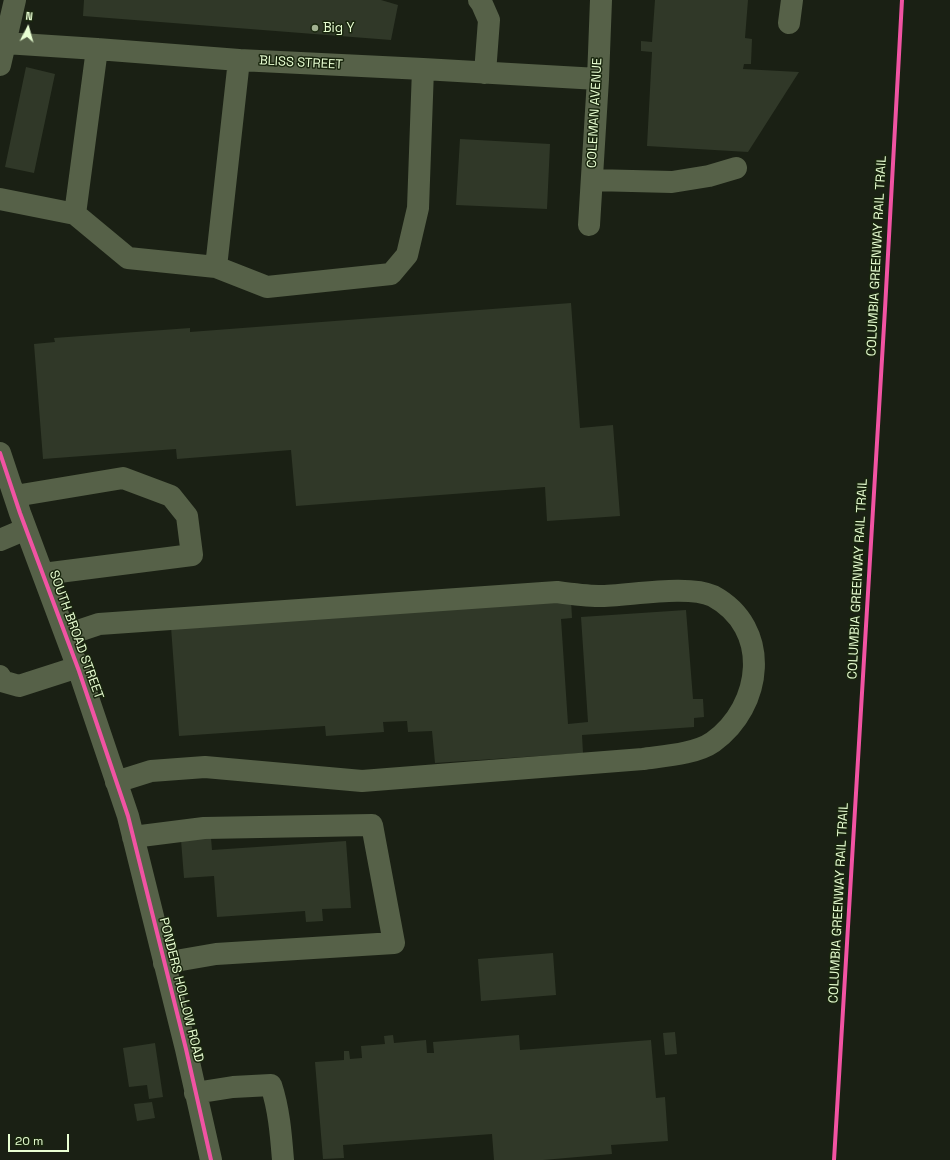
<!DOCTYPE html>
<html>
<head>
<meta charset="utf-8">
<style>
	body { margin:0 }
	#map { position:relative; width:950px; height:1160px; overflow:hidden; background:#1a2014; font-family:"Space Grotesk",sans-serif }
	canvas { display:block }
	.north { position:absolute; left:8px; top:8px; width:40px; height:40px; -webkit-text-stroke:3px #19260e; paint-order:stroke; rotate:6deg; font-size:11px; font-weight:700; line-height:16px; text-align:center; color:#e9ffd3 }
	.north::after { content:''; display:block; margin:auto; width:14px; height:18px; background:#e9ffd3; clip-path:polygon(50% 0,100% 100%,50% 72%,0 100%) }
	.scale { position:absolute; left:8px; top:1134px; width:61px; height:18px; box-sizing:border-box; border:2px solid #e9ffd3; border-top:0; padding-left:5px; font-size:12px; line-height:14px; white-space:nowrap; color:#e9ffd3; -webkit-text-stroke:3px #19260e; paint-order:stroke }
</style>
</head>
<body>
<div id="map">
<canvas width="950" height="1160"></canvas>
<div class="north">N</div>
<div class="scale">20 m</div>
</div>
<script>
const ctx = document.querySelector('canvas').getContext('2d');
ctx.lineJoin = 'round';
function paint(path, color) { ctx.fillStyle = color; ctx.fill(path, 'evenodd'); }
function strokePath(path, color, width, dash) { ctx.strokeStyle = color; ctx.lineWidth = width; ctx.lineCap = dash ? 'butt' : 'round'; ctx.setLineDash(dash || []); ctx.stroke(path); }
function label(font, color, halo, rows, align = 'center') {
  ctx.font = font + ' "Space Grotesk",sans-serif'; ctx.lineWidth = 3; ctx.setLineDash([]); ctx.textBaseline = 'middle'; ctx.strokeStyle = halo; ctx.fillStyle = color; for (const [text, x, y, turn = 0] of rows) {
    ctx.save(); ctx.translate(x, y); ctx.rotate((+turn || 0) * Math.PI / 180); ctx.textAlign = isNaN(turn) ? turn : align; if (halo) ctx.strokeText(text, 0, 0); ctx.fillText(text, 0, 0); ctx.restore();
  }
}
const building = new Path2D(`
	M84,0H381L398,5L391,40L83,16Z
	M655,0H748L745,38L752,39L751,64H744L743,69L799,72L748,152L647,146L652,52L641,51V41L652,42Z
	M26,67L55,74L34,173L5,167Z
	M460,139L550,144L547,209L456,205Z
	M571,303L580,428L613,425L620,516L547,521L545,487L296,506L291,450L177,459L176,449L43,459L34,344L55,342L54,338L190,328V332Z
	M571,600L572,618L561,619L568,724L588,722L581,617L686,610L693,699H703L704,717L694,718V727L582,735L583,753L435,763L432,731L408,732L407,721L383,722L384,732L326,736L325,726L179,736L171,627Z
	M211,838L212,850L346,841L351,908L322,909L323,921L306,922L305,911L217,917L214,876L184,878L181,840Z
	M553,953L556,995L481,1001L478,959Z
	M675,1032L677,1054L665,1055L663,1033Z
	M393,1035L394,1043L426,1040L427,1053H434L433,1042L519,1035L520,1050L651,1040L656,1098L665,1097L668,1141L611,1145L612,1154L543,1160H494L492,1134L343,1145L344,1158L323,1159L315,1062L344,1060V1051H349L350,1059L362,1058L361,1046L385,1044L384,1036Z
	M155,1043L163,1097L149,1099L147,1085L129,1087L123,1048Z
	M152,1102L155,1118L137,1121L134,1104Z`);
const minor = new Path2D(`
	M479,0L482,4L489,20L485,73
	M789,23L792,0
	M5,43L97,49L239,60L423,69L598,79
	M0,65L15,0
	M592,180L672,182L709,176L736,168
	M0,199L75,214L128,258L216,267L267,287L391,274L407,255L418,208L423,69
	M75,214L97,49
	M589,225L598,79L601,0
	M216,267L239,60
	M0,453L20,513L79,671L128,816L186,1049L211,1160
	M15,496L123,478L171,496L187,516L192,555L43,574
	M0,540L26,529
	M66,635L99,624L557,592C571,594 585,596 599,596C628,596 688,584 713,596C772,628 763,706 713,742C696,754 664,756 643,759L362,781L205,767L151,771L116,782
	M0,676L2,681L19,686L78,667
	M133,837L204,828L372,825L394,943L216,954L164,963
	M195,1093L233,1087L271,1085C279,1109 281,1135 283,1160`);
const cycleway = new Path2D(`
	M0,453L20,513L79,671L128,816L186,1049L211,1160
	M834,1160L885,309L902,0`);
const markers = [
	[315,28,4,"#a1b190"]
];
const poiNames = [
	["Big Y",323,28]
];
const streetNames = [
	["BLISS STREET",301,63,3],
	["COLEMAN AVENUE",595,113,-87],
	["COLUMBIA GREENWAY RAIL TRAIL",877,256,-87],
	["COLUMBIA GREENWAY RAIL TRAIL",858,579,-87],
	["SOUTH BROAD STREET",76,635,70],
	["COLUMBIA GREENWAY RAIL TRAIL",839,903,-87],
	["PONDERS HOLLOW ROAD",181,990,76]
];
paint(building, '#303828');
strokePath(minor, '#566148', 22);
strokePath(cycleway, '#f153a3', 4);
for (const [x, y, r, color] of markers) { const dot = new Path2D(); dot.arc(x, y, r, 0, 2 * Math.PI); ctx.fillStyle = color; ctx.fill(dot); strokePath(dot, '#19260e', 1.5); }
label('13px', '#e9ffd3', '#19260e', poiNames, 'left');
label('13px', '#e9ffd3', '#19260e', streetNames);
</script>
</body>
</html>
